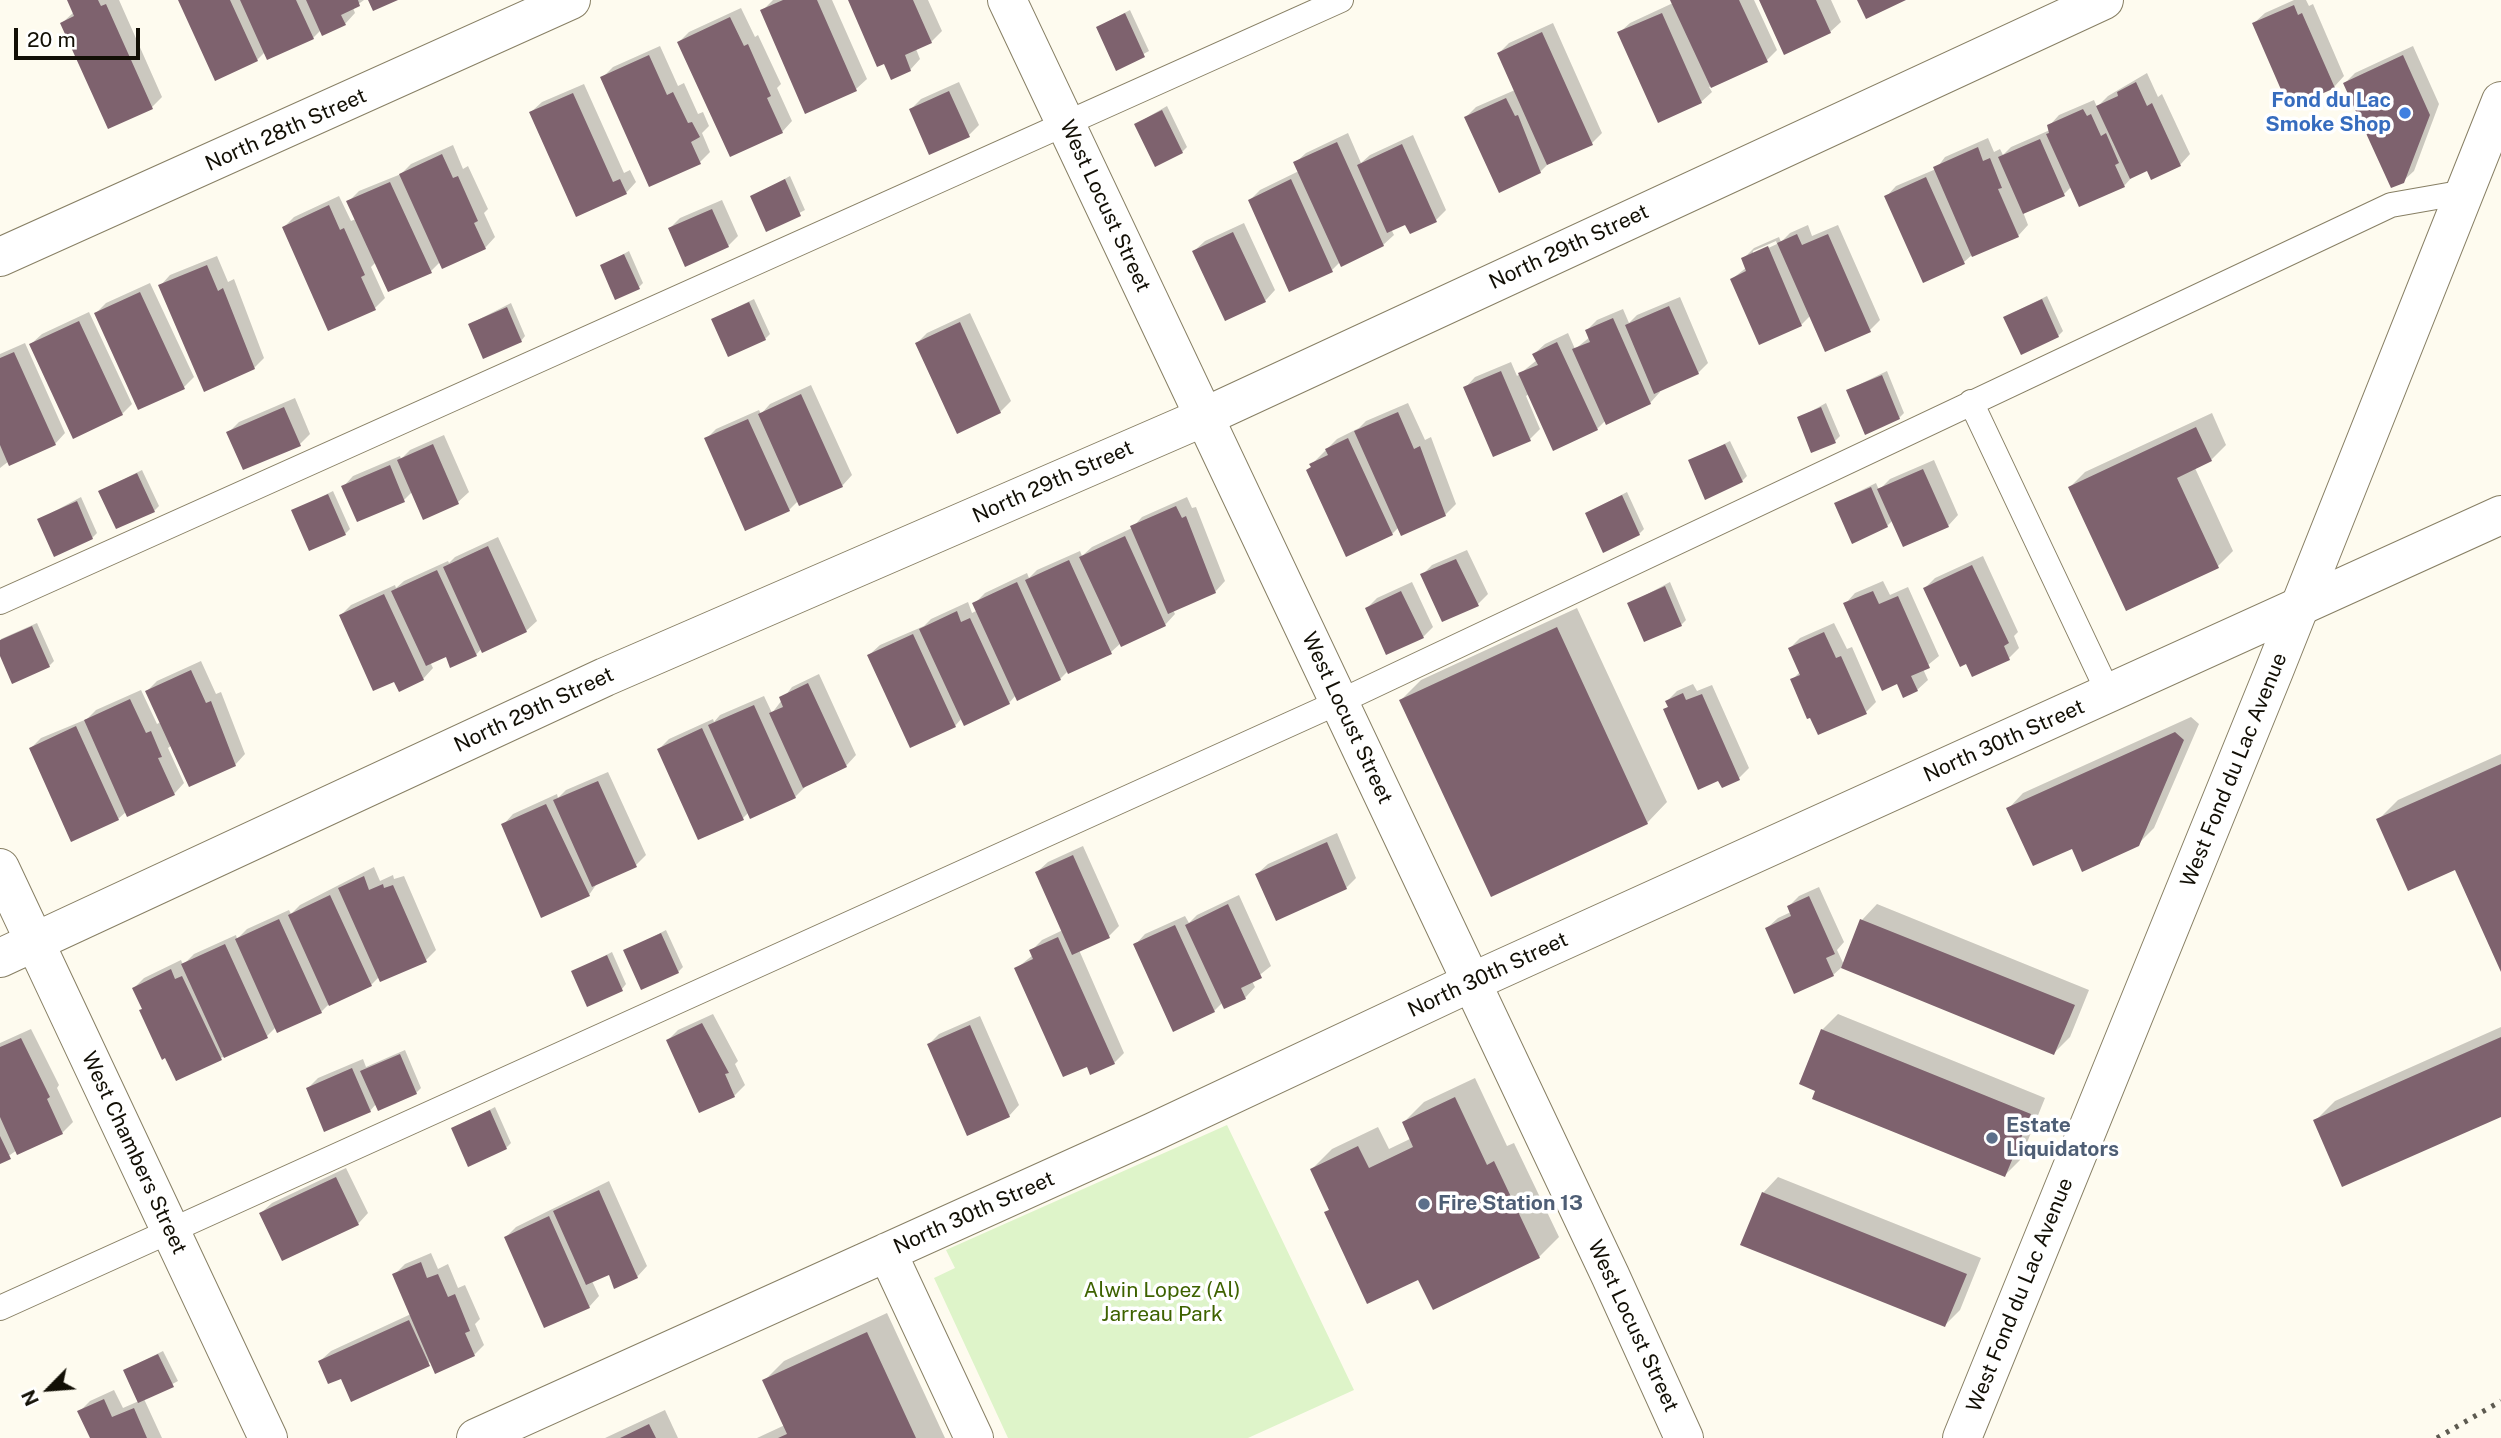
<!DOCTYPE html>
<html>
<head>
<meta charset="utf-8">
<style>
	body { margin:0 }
	#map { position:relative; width:2501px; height:1438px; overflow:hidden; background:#fefbef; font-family:"Public Sans",sans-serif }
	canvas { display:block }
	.north { position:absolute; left:14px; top:1354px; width:70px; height:70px; -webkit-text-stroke:5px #fff; paint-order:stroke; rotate:245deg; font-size:19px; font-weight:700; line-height:28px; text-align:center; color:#120f05 }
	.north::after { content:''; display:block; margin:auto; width:24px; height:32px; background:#120f05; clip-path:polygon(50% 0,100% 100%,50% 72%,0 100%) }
	.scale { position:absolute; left:14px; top:28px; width:126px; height:32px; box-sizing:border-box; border:4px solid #120f05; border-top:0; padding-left:9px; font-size:21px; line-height:24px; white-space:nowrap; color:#120f05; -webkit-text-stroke:5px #fff; paint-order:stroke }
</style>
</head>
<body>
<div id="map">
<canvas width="2501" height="1438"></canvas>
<div class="north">N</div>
<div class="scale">20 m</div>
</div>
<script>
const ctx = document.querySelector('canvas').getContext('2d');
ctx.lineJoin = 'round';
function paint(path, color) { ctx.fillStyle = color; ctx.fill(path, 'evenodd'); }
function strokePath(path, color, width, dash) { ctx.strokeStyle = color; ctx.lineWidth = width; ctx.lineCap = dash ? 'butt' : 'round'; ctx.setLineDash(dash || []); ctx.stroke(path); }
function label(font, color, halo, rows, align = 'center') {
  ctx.font = font + ' "Public Sans",sans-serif'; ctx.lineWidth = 7; ctx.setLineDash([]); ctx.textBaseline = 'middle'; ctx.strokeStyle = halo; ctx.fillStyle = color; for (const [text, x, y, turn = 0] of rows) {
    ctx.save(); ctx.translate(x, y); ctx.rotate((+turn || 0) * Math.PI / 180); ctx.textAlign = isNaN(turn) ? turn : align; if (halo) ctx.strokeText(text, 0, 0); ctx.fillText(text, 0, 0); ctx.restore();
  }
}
const green = new Path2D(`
	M1227,1125L1354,1390L1248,1438H1008L934,1278L955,1268L946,1250Z`);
const shadow = new Path2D(`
	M69,0H119L162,97L152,107L109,127L62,23L74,12Z
	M180,0H364L353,8L355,13L345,24L321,30L313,38L265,52L257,60L216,79Z
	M773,0H832L867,79L856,89L806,112L762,11Z
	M850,0H928L942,31L931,42L916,49L920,59L910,70Z
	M1672,0H1754L1777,50L1767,60L1709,87L1712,92L1701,102L1619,33L1630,23L1673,3Z
	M1761,0H1831L1841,22L1830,32Z
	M2294,0H2306L2309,6L2313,4L2344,76L2334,87L2254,23L2265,13Z
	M741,8L755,37L758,35L781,84L777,88L792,121L782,132L679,42L689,32Z
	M1130,10L1149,51L1117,68L1098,27Z
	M1553,23L1602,133L1592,143L1551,161L1540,172L1466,117L1476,107L1515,90L1499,53L1509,43Z
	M660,46L678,86L684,83L698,114L703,112L709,126L702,133L710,152L700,162L602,78L613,67Z
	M2413,46L2439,104L2414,171L2403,181L2345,83L2355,73Z
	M2147,73L2158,97L2162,94L2190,154L2180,165L2148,169L2134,175L2124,186L2071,187L2064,194L2023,212L2028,225L2018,236L1973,254L1964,262L1886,197L1896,186L1936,169L1945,157L1988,138L1994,152L2000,149L2003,155L2011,147L2050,130L2049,126L2059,115L2094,100L2097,107L2108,96Z
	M959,82L979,125L969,135L911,109L921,99Z
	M584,84L624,173L630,170L636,182L626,193L577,214L531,112L542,102Z
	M1167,106L1187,147L1182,152L1136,124Z
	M1348,133L1361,163L1370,155L1413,135L1446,210L1436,220L1406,222L1391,229L1394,235L1383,245L1341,261L1332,270L1250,200L1260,190L1299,171L1295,163L1306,153Z
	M453,145L463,169L468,166L488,209L484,213L495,237L485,248L440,262L431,271L376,262L371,267L385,298L375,308L284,227L294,217L339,196L351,221L356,219L348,202L359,191L401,174L411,164Z
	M790,176L805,210L766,230L752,197Z
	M722,200L738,236L728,246L670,228L680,218Z
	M1244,223L1275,290L1265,301L1194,251L1205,241Z
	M1808,225L1812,236L1838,225L1880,320L1870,330L1811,315L1801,325L1732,279L1747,267L1743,259L1754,248L1779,237L1781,242L1790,233ZM1776,241L1777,244L1753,255V251Z
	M629,251L643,283L639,287L602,266Z
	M217,256L228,282L234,279L264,358L254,368L160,286L170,275Z
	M150,283L194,377L183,388L96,313L106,303Z
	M2047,296L2063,331L2058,336L2005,317Z
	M1680,297L1708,363L1698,373L1659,390L1660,392L1650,403L1606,420L1597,429L1529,394L1526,396L1540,429L1530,439L1465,388L1475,377L1511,362L1517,376L1537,360L1534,354L1545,344L1568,333L1575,349L1590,337L1587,330L1597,320L1623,309L1629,323L1637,315Z
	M754,299L770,334L765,339L713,319Z
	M511,303L525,336L521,341L470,324Z
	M89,312L132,404L122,414L31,344L42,334Z
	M970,313L1011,401L1000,412L958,432L917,343L927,333Z
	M25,343L65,433L55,444L9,461L0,468V354Z
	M1887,371L1904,413L1899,418L1848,390Z
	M811,385L852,475L842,486L799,500L789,510L706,439L716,429L759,410L761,414L770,404Z
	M295,398L310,434L300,444L228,433L239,422Z
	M1408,403L1425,440L1431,437L1456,504L1445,515L1402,534L1399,527L1392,534L1312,464L1337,439L1359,428L1366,421Z
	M1826,403L1840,436L1835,441L1799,418Z
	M2212,413L2226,445L2211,460L2195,468L2233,551L2218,566L2070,487L2085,472Z
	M444,435L469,492L458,502L423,517L412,492L404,500L343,487L353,476L400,456L401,459L410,450Z
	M1730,441L1747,476L1742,481L1691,461Z
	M1934,460L1958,515L1948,526L1893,520L1887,526L1836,503L1876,483L1879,490L1890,479Z
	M142,470L159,506L154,511L100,491Z
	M333,491L350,529L345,534L293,511Z
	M1627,492L1644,529L1639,534L1587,513Z
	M81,497L97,533L92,538L40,519Z
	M1187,497L1192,508L1196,507L1225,581L1215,592L1173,610L1175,614L1165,625L1121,643L1111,652L1068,671L1060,679L1016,695L1009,703L962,718L955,726L869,655L880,645L924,626L931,619L968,602L972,613L978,610L975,603L985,593L1027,573L1029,578L1037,570L1080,551L1082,556L1092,547L1132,528L1142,517Z
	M498,537L537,621L526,631L482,648L476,655H446L430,662L433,668L423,679L395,680L341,615L351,605L395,585L396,588L404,581L448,561L449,563L455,557Z
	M1467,550L1488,594L1478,604L1422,575L1432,565Z
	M1983,556L2018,632L2014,636L2019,648L2009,658L1925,588L1935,578Z
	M1883,581L1890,595L1908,587L1939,656L1923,669L1928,680L1917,690L1898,681L1845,604L1855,593Z
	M1412,582L1433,627L1423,637L1367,608L1377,598Z
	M1670,582L1686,620L1681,625L1629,604Z
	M1577,608L1667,802L1647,823L1491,895L1401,700L1421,680Z
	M37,623L54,661L49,666L0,651L1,639Z
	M1834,623L1847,649L1852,647L1876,702L1866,712L1792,680L1800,672L1790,648L1800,638Z
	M201,661L216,694L221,692L245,754L235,765L172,745L168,748L184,783L174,794L127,811L118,819L31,748L41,738L87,719L96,710L141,690L157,724L161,722L147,691L157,681Z
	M819,674L856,755L846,766L806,786L795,797L749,812L743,818L659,749L669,739L713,719L714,722L720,715L764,696L772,713L792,687Z
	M1693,684L1697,691L1712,685L1749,768L1739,778L1719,779L1665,709L1669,706L1667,701L1677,691Z
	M2191,717L2199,724L2154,828L2138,844L2073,846L2008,809L2023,793Z
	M2501,754V968L2456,868L2378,820L2398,800Z
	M608,772L646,855L636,865L598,882L589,895L503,825L513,814L557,794L558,798L566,790Z
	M1337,833L1356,878L1346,888L1257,874L1268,864Z
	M1083,846L1119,926L1109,936L1079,950L1124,1053L1114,1063L1088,1065L1017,968L1033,955L1032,950L1042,940L1063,930L1037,872L1048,862Z
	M374,867L380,881L393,875L394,879L404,876L436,950L426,960L379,977L371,985L330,1003L321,1012L276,1027L267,1036L177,1079L134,988L144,978L181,960L183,965L194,954L236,935L237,939L247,929L289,910L291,914L300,905Z
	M1819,887L1844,942L1837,950L1844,965L1862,920L1877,904L2089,990L2070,1037L2054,1053L1842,967L1833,975L1767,928L1778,918L1791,912L1789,906L1799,896Z
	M1239,895L1271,966L1252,981L1255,987L1245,998L1223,1002L1214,1011L1135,945L1145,934L1185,916L1189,923L1197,915Z
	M666,930L683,967L678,972L625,951Z
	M612,952L626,984L622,989L573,972Z
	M713,1014L738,1061L735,1064L745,1085L734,1096L668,1040L678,1030Z
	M1838,1014L2045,1098L2020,1160L2005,1175L1817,1090L1822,1030Z
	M980,1016L1019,1105L1009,1116L929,1044L939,1034Z
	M2501,1027V1115L2315,1121L2335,1101Z
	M31,1029L59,1085L57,1088L73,1122L62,1133L18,1153L17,1150L0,1162V1043Z
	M405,1050L421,1088L416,1093L376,1104L370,1111L308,1088L318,1078L363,1059L366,1067Z
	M1475,1078L1507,1146L1514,1143L1559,1237L1539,1257L1419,1278L1326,1213L1330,1209L1312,1169L1332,1149L1378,1127L1389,1149L1412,1138L1404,1122L1424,1102Z
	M495,1107L511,1143L506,1148L453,1129Z
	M346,1168L368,1213L358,1224L261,1213L272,1203Z
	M1778,1177L1981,1258L1960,1310L1945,1325L1763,1193Z
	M609,1181L647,1266L637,1277L610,1273L592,1281L599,1296L589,1307L506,1237L516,1227Z
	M431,1253L438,1269L448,1264L458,1288L465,1285L480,1319L475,1324L484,1345L474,1355L342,1377L320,1361L331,1351L411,1314L394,1275L405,1264Z
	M887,1313L945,1438H757L785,1425L764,1381L784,1361Z
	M163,1351L178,1381L144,1399L162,1438H92L80,1411L90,1401L114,1390L123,1408L139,1401L125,1370Z
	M665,1410L678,1438H605Z`);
const building = new Path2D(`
	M67,0H98L101,6L106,4L153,109L108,129L60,23L74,16Z
	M178,0H230L258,61L215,81Z
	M240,0H296L314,39L267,60Z
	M306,0H358L360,6L341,15L346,25L322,36Z
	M368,0H398L373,11Z
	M783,0H817L857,91L805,114L760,10Z
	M848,0H913L932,43L905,55L911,71L891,80L884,64L877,67Z
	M1670,0H1739L1768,62L1711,88Z
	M1759,0H1816L1831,33L1784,55Z
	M1857,0H1906L1866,19Z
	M2294,5L2298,15L2302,13L2335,88L2289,108L2252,23Z
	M1125,13L1145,57L1116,71L1096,27Z
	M1662,13L1702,103L1658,123L1617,32Z
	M730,17L744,46L748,44L771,96L767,98L783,133L730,157L677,42Z
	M1542,32L1593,145L1547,165L1497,53Z
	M649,55L667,95L673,92L688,123L692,122L700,137L691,142L701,164L649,187L600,77Z
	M2403,55L2430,115L2404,183L2391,188L2343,83Z
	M2136,82L2147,106L2152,103L2181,166L2151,180L2147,171L2130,179L2096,106L2118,96L2117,92Z
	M949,91L970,137L929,155L909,109Z
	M573,93L613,182L620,179L627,194L576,217L529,112Z
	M1506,98L1515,116L1518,115L1541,173L1499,193L1464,117Z
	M2083,109L2087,116L2091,114L2101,136L2106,133L2119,163L2115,165L2125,187L2079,207L2046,134L2049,133L2047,125Z
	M1162,110L1183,153L1155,167L1134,124Z
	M2040,139L2065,196L2023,214L1998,157Z
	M1337,142L1384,246L1341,267L1293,162Z
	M1402,144L1437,222L1410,234L1405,225L1387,233L1357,165Z
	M1978,147L1983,161L1990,158L2002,188L1998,189L2019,237L1972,257L1933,167Z
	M442,154L453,178L458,176L478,221L474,223L486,249L442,269L399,174Z
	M1926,177L1965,264L1923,283L1884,196Z
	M785,179L801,216L766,232L750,196Z
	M1291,179L1333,272L1289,292L1248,200Z
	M390,182L432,273L388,292L346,201Z
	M329,205L340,230L344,228L365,275L361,277L376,310L328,331L282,227Z
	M712,209L729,247L685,267L668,228Z
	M1233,232L1266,302L1225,321L1192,251Z
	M1797,234L1802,245L1828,234L1871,332L1825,352L1777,243Z
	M1768,246L1802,326L1759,345L1730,279L1746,271L1741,258Z
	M624,254L640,289L615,300L600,265Z
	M207,265L218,291L223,288L255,369L204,392L158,285Z
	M140,292L185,389L138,410L94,313Z
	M2042,299L2059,337L2021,355L2003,317Z
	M749,302L766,340L728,357L711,319Z
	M1669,306L1699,374L1654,394L1625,325Z
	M507,307L522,342L483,359L468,324Z
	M1613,318L1651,404L1606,425L1572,349L1590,342L1585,330Z
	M79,321L123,415L73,439L29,344Z
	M960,322L1001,413L957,434L915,343Z
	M1557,342L1598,430L1553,451L1518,373L1538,365L1532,354Z
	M14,352L56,445L9,466L0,445V358Z
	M1501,371L1531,441L1493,457L1463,387Z
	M1882,375L1900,419L1865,435L1846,390Z
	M801,394L843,487L799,506L758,414Z
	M284,407L301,446L243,470L226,432Z
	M1821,407L1836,443L1811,453L1797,417Z
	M1398,412L1414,449L1420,446L1446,516L1401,536L1354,431Z
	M748,419L790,511L745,531L704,438Z
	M2196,427L2212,461L2177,478L2219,568L2126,611L2068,487Z
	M1348,438L1393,535L1346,557L1306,470L1311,467L1309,464L1328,455L1325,449Z
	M433,444L459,504L423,520L397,460Z
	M1725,444L1743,482L1705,500L1688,460Z
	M390,465L405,502L357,522L341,486Z
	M1923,469L1949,527L1903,547L1877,489Z
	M137,473L155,512L116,529L98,491Z
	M1871,487L1888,527L1852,544L1834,503Z
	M328,494L346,535L309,551L291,510Z
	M1622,495L1640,535L1603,553L1585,513Z
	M77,501L93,539L54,557L37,519Z
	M1176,506L1182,518L1186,516L1216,593L1168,614L1130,526Z
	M1125,536L1166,626L1121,647L1079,557Z
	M488,546L527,632L482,653L443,567Z
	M1456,559L1479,606L1442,622L1420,574Z
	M1069,560L1112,654L1068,674L1025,580Z
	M1972,565L2009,643L2004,646L2010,660L1972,677L1966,664L1960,667L1923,588Z
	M437,570L477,656L450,668L446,657L426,666L391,591Z
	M1017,582L1061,680L1017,701L972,603Z
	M1665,586L1682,626L1644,642L1627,603Z
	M1401,591L1424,638L1386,655L1365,608Z
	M1873,591L1879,604L1898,596L1930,668L1911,676L1918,691L1903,698L1897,684L1882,691L1843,603Z
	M384,594L424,680L399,692L394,682L373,691L339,615Z
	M957,611L961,622L970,618L1010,704L964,726L919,629Z
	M32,626L50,667L12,684L0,656V640Z
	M1557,627L1648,824L1491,897L1399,700Z
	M1824,632L1836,658L1841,656L1867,714L1818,735L1810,718L1807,719L1790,679L1800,675L1788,648Z
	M913,634L956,727L910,748L867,655Z
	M191,670L206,703L211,701L236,766L189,787L145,691Z
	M808,683L847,767L803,788L769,713L783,707L779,697Z
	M1683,693L1686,700L1702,694L1740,780L1722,788L1718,781L1698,790L1663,709L1668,707L1665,701Z
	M130,699L146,733L151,731L162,757L158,758L175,795L127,817L84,720Z
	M754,705L796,798L750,819L708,725Z
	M76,726L119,820L71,842L29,748Z
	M702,728L744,820L698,840L657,749Z
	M2175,732L2184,740L2139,846L2082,872L2072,849L2033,866L2006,808Z
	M2501,764V972L2455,870L2408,891L2376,819Z
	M598,781L637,867L592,887L553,800Z
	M546,804L590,896L541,918L501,824Z
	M1327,842L1347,889L1276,921L1255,874Z
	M1073,855L1110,938L1072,955L1035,872Z
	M364,876L369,890L383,884L384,888L393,885L427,962L380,982L338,888Z
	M330,895L372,986L329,1006L288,915Z
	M1809,896L1835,954L1826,958L1834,976L1794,994L1765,928L1791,916L1787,906Z
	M1228,904L1262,978L1241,988L1246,999L1224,1009L1185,925Z
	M279,919L322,1013L277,1033L235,939Z
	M1860,919L2075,1005L2054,1055L1841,968Z
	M1175,925L1215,1012L1173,1032L1133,944Z
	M661,933L679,973L641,990L623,950Z
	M1058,937L1115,1064L1090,1075L1087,1067L1063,1077L1014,968L1033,959L1029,950Z
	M225,944L268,1038L224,1058L181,964Z
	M607,955L623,991L587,1007L571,971Z
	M171,969L175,979L182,976L222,1060L176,1081L165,1058L162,1060L139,1010L142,1009L132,988Z
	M702,1023L729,1073L725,1074L735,1097L699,1113L666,1040Z
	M970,1025L1010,1117L967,1136L927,1044Z
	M1821,1029L2031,1114L2005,1177L1812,1099L1815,1091L1799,1084Z
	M2501,1037V1117L2342,1187L2313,1120Z
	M21,1038L50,1097L47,1099L63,1134L17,1155L0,1117V1047Z
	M400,1054L417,1094L378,1111L360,1071Z
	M352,1068L371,1112L324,1132L306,1088Z
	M1455,1097L1487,1165L1494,1161L1540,1258L1433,1310L1418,1280L1367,1304L1324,1212L1329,1210L1310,1169L1358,1146L1369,1168L1413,1147L1402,1122Z
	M490,1110L507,1149L468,1167L451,1128Z
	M0,1136L11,1159L0,1164Z
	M336,1177L359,1225L282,1261L259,1213Z
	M599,1190L638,1278L614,1289L609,1275L586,1285L553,1211Z
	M1762,1192L1967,1274L1945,1327L1740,1245Z
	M549,1216L590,1308L544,1328L504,1237Z
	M421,1262L427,1278L438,1274L448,1297L455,1294L470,1331L465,1333L475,1356L435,1374L392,1274Z
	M409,1320L430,1366L351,1402L341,1379L328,1384L318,1361Z
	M867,1332L916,1438H778L787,1434L762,1380Z
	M158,1354L174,1387L138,1403L123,1370Z
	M104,1399L112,1417L134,1408L147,1438H90L77,1411Z
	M649,1424L656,1438H620Z`);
const service = new Path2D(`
	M1971,402L2109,694
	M0,602L1341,0
	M0,1308L1339,702L2391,205L2465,192`);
const minor = new Path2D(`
	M0,257L571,0
	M0,868L268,1438
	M0,958L605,677L1204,417L2104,0
	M887,1252L974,1438
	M476,1438L1153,1132L1472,982L2501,515`);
const tertiary = new Path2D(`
	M1007,0L1610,1275L1684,1438`);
const primary = new Path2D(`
	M1962,1438L2274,671L2501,101`);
const rail = new Path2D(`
	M2437,1438L2501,1401`);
const markers = [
	[2405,113,7,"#3f7fe0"],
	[1992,1138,7,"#5c6f8a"],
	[1424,1204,7,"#5c6f8a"]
];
const shopNames = [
	["Fond du Lac",2391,101],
	["Smoke Shop",2391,125]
];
const streetNames = [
	["North 28th Street",286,130,-24],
	["West Locust Street",1105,206,65],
	["North 29th Street",1569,247,-25],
	["North 29th Street",1053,482,-24],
	["North 29th Street",534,710,-25],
	["West Locust Street",1347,718,65],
	["North 30th Street",2004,741,-24],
	["West Fond du Lac Avenue",2234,770,-68],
	["North 30th Street",1488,975,-25],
	["West Chambers Street",134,1153,65],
	["North 30th Street",974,1213,-24],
	["West Fond du Lac Avenue",2020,1295,-68],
	["West Locust Street",1633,1326,65]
];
const serviceNames = [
	["Estate",2006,1126],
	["Liquidators",2006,1150],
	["Fire Station 13",1438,1204]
];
const parkNames = [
	["Alwin Lopez (Al)",1162,1291],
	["Jarreau Park",1162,1315]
];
paint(green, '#def4c9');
paint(shadow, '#0003');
paint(building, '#7e626e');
strokePath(service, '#877f64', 26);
strokePath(minor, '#877f64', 40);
strokePath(tertiary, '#877f64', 40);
strokePath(primary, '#877f64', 40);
strokePath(service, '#fff', 24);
strokePath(minor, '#fff', 38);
strokePath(tertiary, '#fff', 38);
strokePath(primary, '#fff', 38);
strokePath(rail, '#5d5a50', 5, [3.5, 7]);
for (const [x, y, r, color] of markers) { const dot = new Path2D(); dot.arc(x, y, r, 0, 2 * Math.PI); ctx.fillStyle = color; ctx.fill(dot); strokePath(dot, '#fff', 2.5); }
label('bold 21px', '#366cbe', '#fff', shopNames, 'right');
label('21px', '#120f05', '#fff', streetNames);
label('bold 21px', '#4e5e75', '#fff', serviceNames, 'left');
label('21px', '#3e6200', '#fff', parkNames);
</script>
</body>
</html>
